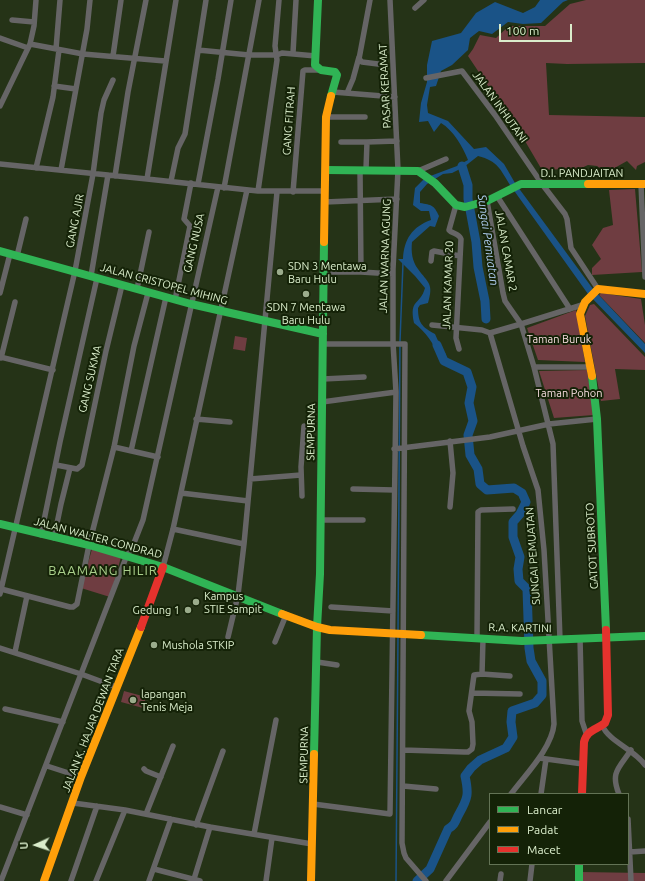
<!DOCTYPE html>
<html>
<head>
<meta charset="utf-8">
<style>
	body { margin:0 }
	#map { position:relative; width:645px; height:881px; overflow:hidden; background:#253317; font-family:Ubuntu,sans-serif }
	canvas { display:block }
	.legend { position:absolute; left:489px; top:793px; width:140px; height:72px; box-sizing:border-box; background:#142207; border:1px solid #637355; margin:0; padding:5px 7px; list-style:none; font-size:12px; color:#daedcb }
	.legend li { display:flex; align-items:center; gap:8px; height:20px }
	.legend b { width:20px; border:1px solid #637355 }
	.north { position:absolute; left:16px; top:825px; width:40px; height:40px; -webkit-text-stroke:3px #142207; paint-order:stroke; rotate:267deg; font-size:11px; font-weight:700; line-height:16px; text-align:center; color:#daedcb }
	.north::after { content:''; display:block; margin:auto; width:14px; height:18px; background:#daedcb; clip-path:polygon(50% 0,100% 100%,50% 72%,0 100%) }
	.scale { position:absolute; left:499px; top:24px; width:73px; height:18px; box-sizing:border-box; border:2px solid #daedcb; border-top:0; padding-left:5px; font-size:12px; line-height:14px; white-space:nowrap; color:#daedcb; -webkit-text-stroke:3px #142207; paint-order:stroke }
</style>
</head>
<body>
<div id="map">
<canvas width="645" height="881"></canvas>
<ul class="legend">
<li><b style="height:5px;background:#30b455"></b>Lancar</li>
<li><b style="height:5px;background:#ff9f0a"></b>Padat</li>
<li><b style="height:5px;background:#e5322d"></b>Macet</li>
</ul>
<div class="north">U</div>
<div class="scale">100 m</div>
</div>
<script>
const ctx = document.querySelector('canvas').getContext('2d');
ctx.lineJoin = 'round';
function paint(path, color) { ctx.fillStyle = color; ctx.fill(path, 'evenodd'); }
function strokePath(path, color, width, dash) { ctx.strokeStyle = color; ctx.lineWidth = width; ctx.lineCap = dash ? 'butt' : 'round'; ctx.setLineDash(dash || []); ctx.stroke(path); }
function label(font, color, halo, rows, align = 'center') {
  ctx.font = font + ' Ubuntu,sans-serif'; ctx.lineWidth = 4; ctx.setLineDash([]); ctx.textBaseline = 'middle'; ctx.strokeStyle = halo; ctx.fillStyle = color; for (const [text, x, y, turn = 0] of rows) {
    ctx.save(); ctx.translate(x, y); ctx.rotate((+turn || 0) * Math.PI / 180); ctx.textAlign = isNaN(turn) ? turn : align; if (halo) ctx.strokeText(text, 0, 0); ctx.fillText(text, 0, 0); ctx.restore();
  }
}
const green = new Path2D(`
	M586,0H645V63L567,64L546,63L549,115L645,117V162L637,166L636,170L627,161L611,170L604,171L597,166L588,165L577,170L567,169L542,170L525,141L468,56L473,49L480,35L496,38L509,26H545L570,4Z
	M635,189L642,272L592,275V268L601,259L592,245L603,228L613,225L609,190Z
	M601,293L641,299L645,325V343L599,295Z
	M594,304L645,357V370L615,369L620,399L601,401L585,316L590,305Z
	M576,310L585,362L538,360L527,328Z
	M235,336L247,338L245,351L233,349Z
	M587,370L594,415L554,418L539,371Z
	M92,549L121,557L110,597L81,588Z
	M124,691L146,697L143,708L121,702Z
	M580,872L645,873V881H580Z`);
const water = new Path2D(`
	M540,0H568L563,2L541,23L523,24L508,22L492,34L479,31L470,38L468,50L452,65L441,71L436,86L430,87L427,105L428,113L448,121L474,149L486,147L504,164L515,183L593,289L645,344V353L588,294L510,185C500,169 498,161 478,156L464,167L452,173L443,174L427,184L420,192V203C432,205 434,205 439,216L435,227L430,226L412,242C411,252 412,261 418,269C428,283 434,283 428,303L420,305L418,308C418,323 422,327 435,334L443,352L446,354L439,356C433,343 426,332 414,323C409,298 420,306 425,288L415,276L398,259H403C404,239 412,227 431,220L429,211H421L413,205L415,188L425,178L457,166L468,160C463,147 453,130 441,123L434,132L428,121L419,122L421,103L427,82V65L432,41L461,33L476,13L495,2L523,13L535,7Z`);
const stream = new Path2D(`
	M398,631L400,341L403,263
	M396,881L398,637`);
const river = new Path2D(`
	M462,166L468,185V199L476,242L478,267L485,301L486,319
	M417,881L430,869L448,829C456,824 455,821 459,814C468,798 469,794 465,776L471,768L480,760L506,748L513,737L511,722L512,711L535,703L542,695V681L531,661L529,648L527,589L519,581L518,569L520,557L513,537V522L520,514L526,502L522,493L514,488L487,490L480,484L478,469L470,455L468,435L473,421L469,403L472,387L467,372L444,361L437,345`);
const street = new Path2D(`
	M370,0L359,59L362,62L378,64
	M415,8L424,0
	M12,20L34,22
	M0,38L28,48
	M30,44L83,54L165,61
	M56,49L60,0
	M198,50L249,55H277L282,53L316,56
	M293,53L296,0
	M113,56L121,0
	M426,78L462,71L495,115L542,184L565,214L567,219L571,248L598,289
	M54,86L76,89
	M333,92L395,97
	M347,93L353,79L359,57
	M0,106L30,44L34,26L36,0
	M326,117H365
	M341,142H367L366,169
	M367,142L397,141
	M0,164L147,179L258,191H325
	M36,168L53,97L59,50
	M61,170L87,29L90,0
	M418,171L446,159
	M115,176L128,92L146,0
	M147,179L176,0
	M171,181L178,148L185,134L206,0
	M198,184L218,79L231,0
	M641,184L645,277
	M224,188L259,0
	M258,191L277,60L275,46L279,0
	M293,192L303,71L305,70H321
	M497,196L570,309
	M487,201L503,293L505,301L521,324L534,367L553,444L560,640
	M325,202L397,199
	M456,205L449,230C452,234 459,233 461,239L456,338L459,349
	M17,256L26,219
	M431,261L432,252L434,251L460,256
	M325,272H361L360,170
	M361,272L393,274
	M91,276L108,175
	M137,289L149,232
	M0,293L10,254
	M175,300L190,226L184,219L191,183
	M432,325L482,330L490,333
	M490,333L523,446L538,490L544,550L554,724C552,748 525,775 511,794
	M490,333L521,324L582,305
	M324,344H405L402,843L404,853L406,858L426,881
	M0,357L53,370
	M1,358L15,302
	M534,367H591
	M323,379L364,377
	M322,402L396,392
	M196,419L230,422
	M114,447L158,457
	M394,449L490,437L549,424L597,419
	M131,451L166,297
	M56,465L77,469L82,465L106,351L122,285
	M250,479L301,475
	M353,489L394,490
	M181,493L248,501
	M302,496L301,467L304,426
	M450,507L453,473L450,441
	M321,520H363
	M173,529L244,544
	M41,535L60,442L97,278
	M54,538L61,504L70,468
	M163,567L173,529L247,190
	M1,589L70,607H73L77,604L89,545L114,447L134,346L148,293
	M0,594L75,271L93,174L101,113L104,100L113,80
	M331,607L393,611
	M228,637L238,595L244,544L277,192
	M477,638L478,512L481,510L513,509
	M580,638L582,721L586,733
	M275,642L284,620L285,614
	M0,648L81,674L116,687
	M15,652L27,596
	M317,662L337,665
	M482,674L510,676
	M472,693L520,694
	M5,709L63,722
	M602,725C609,742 634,749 645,765
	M403,750L464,752H468L472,749L473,744L472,722L469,711L474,675L482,674L483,639
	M539,758L583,764
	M47,766L81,777
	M144,769L146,771L161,777
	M403,786L436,789
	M541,794L546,759
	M619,794C610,772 619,768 631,750
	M73,803L125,810L210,827L312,844
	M313,804L390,814L396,392L393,343V269L398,170L390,0
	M0,807L27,815
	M146,814L173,746
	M628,819L631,881
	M196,825L223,751
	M254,834L276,720
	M630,852L645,851
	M154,869L200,881
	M194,879L210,827
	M1,881L127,555L132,548L143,520L218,187
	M71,881L97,806
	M96,881L125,810
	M149,881L171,819
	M266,881L272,838
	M446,881L490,822
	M500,881L501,874
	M530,881L532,864`);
const fast = new Path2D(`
	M318,0L315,65L321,70L335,72L337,75L331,96
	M326,170L418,171L435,183L456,205L465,207L487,201L521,184H588
	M0,251L191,304L323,334
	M592,376L597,419L606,630
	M0,524L89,545L163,567L282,614
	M421,635L522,641L645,636
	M314,754L317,627L320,574L324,242
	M579,864V881`);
const slow = new Path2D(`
	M588,184H645
	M324,242L326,117L331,96
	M592,376L580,314L585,302L598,289L645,294
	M282,614L317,627L330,630L421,635
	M44,881L81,777L141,627
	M311,881L314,754`);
const jam = new Path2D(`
	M141,627L163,567
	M582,794L584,742C587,730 596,730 605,723L608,715L606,630`);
const markers = [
	[280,272,4,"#9bac8c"],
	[306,294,4,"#9bac8c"],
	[196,602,4,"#9bac8c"],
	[188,610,4,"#9bac8c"],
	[154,645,4,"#9bac8c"],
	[133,700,4,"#9bac8c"]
];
const streetNames = [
	["PASAR KERAMAT",385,86,-93],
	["JALAN INHUTANI",500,107,54],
	["GANG FITRAH",289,121,-86],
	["D.I. PANDJAITAN",582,173],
	["GANG AJIR",75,221,-79],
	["GANG NUSA",194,243,-77],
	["JALAN CAMAR 2",506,251,80],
	["JALAN WARNA AGUNG",385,256,-88],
	["JALAN CRISTOPEL MIHING",164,284,15],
	["JALAN KAMAR 20",448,285,-88],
	["GANG SUKMA",90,379,-77],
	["SEMPURNA",311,432,-89],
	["JALAN WALTER CONDRAD",98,538,15],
	["GATOT SUBROTO",592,546,-93],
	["SUNGAI PEMUATAN",533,556,-94],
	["R.A. KARTINI",520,628,1],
	["JALAN K. HAJAR DEWAN TARA",93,720,-69],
	["SEMPURNA",304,755,-89]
];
const poiNames = [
	["SDN 3 Mentawa",288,266],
	["Baru Hulu",288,279],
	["SDN 7 Mentawa",306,307,"center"],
	["Baru Hulu",306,320,"center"],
	["Kampus",204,596],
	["STIE Sampit",204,609],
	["Gedung 1",180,610,"right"],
	["Mushola STKIP",162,645],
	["lapangan",141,694],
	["Tenis Meja",141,707]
];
const parkNames = [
	["Taman Buruk",559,339],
	["Taman Pohon",569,393]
];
const waterNames = [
	["Sungai Pemuatan",488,240,82]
];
const quarterNames = [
	["BAAMANG HILIR",103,571]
];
paint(green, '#6f3d41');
paint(water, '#1a5387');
strokePath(stream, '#1a5387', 1.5);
strokePath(river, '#1a5387', 9);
strokePath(street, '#666566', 5.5);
strokePath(fast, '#30b455', 8);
strokePath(slow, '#ff9f0a', 8);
strokePath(jam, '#e5322d', 8);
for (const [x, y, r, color] of markers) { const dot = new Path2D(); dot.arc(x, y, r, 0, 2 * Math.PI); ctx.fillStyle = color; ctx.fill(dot); strokePath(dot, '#142207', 1.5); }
label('11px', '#daedcb', '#142207', streetNames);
label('11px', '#daedcb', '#142207', poiNames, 'left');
label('11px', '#f5dbdd', '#142207', parkNames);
label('italic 12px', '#aeccee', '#142207', waterNames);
ctx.letterSpacing = '1px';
label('13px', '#a9cf8b', '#142207', quarterNames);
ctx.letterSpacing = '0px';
</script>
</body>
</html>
